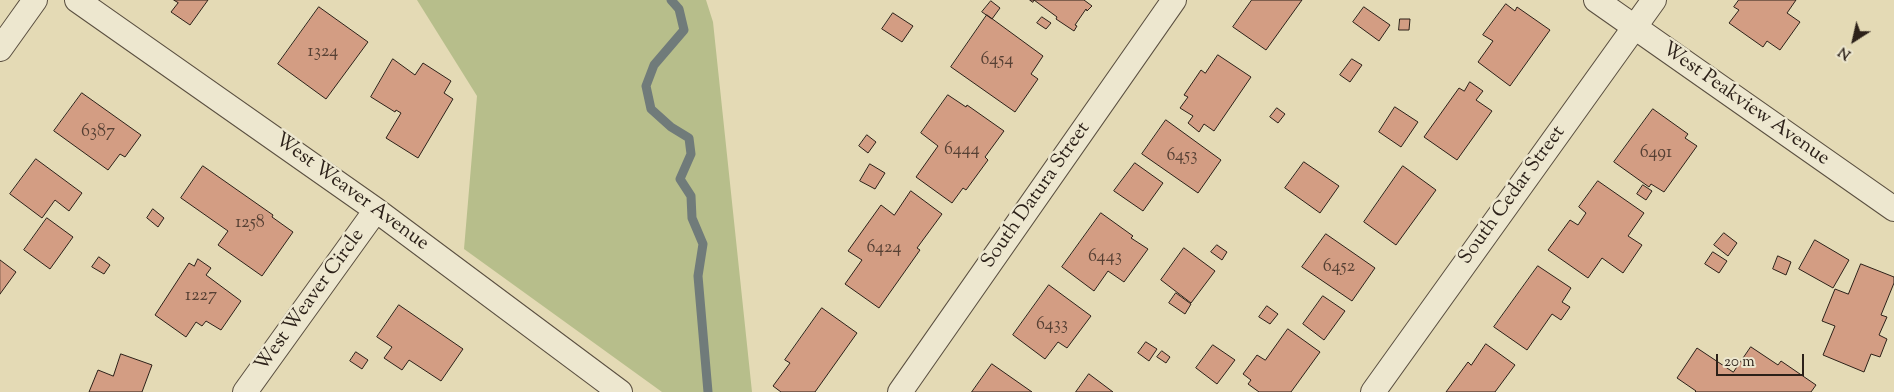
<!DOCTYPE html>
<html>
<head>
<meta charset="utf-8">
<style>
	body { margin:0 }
	#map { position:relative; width:1894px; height:392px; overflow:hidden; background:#e4dab5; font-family:"Sorts Mill Goudy",serif }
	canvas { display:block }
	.north { position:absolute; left:1829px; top:15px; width:50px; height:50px; -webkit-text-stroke:4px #ede7cf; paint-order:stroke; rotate:215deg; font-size:14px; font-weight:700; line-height:20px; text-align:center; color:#2c2119 }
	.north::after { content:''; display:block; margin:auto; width:18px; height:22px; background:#2c2119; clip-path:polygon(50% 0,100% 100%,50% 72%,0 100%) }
	.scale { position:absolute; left:1716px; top:354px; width:88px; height:22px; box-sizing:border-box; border:2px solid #2c2119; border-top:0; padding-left:6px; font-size:15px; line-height:18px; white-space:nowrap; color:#2c2119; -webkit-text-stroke:4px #ede7cf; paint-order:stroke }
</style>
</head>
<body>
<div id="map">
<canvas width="1894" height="392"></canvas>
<div class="north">N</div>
<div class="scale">20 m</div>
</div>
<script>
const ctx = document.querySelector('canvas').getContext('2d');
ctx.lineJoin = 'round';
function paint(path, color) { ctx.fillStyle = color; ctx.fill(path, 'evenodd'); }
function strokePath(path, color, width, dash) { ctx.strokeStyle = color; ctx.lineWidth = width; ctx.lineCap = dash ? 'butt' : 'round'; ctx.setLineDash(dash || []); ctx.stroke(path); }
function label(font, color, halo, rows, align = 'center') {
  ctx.font = font + ' "Sorts Mill Goudy",serif'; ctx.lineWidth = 5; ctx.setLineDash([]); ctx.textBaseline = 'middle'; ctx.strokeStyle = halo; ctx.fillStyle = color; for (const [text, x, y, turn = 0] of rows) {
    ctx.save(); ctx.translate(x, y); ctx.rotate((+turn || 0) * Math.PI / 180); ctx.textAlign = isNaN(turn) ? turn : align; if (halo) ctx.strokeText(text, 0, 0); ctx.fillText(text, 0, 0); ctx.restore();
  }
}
const green = new Path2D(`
	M417,0H706L713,22L752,392H662L464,249L477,96Z`);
const stream = new Path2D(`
	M671,0L679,9L684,30L654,65L646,86L651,109L671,127L689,138L691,154L680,179L691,196L692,218L703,244L698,276L708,392`);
const building = new Path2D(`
	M174,0H208L190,25L171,12L178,3Z
	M1030,0H1084L1092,6L1087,11L1086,9L1075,25L1077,26L1074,31L1056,19L1057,17L1034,0L1033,2Z
	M1252,0H1302L1266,50L1233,27Z
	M1739,0H1796L1787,13L1800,22L1780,50L1767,41L1763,47L1729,23L1739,10L1734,7Z
	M991,1L1000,8L992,19L982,12Z
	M1506,4L1515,11L1517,7L1550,30L1510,86L1478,62L1493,41L1483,35Z
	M319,7L368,42L326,99L278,64Z
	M1364,7L1390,25L1379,41L1353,22Z
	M893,13L913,26L902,42L882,29Z
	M987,15L1043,56L1031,74L1038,79L1015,112L951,67Z
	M1042,17L1051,23L1046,29L1037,23Z
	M1400,19H1410L1409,30H1399Z
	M1218,55L1251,77L1214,131L1204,124L1199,132L1188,123L1193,116L1180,108L1188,97L1184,95L1201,70L1205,73Z
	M393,59L415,75L423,63L451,81L444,93L453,99L418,158L386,138L401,113L396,110L395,112L371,97Z
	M1352,59L1362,65L1350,82L1340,75Z
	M1470,82L1483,91L1476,100L1492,111L1457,160L1424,137L1459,88L1464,91Z
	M82,93L141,135L125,157L120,154L108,170L54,131Z
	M948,95L966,107L967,105L1004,131L985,157L988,160L966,190L963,188L952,203L916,177L938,146L921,133Z
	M1395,107L1418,122L1401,147L1379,132Z
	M1277,108L1285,114L1278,123L1270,117Z
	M1653,109L1688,134L1685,138L1697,146L1664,192L1651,184L1649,187L1614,162Z
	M1166,120L1221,160L1198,193L1142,154Z
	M867,135L876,142L868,153L859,146Z
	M36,159L82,193L69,211L55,200L42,218L10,194Z
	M1304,162L1339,186L1320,213L1285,188Z
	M1135,163L1163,183L1143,211L1114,191Z
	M870,164L885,173L875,189L860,181Z
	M203,166L273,215L272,217L293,232L262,276L218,245L228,231L181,198Z
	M1403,166L1436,190L1396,245L1364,222Z
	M1598,181L1644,213L1628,236L1642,245L1623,273L1602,258L1588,278L1548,250L1570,220L1578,225L1586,213L1579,207Z
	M1643,185L1652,191L1646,200L1637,194Z
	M911,191L942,214L917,248L920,250L879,308L845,284L862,260L848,251L881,205L894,215Z
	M153,209L164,218L158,227L147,218Z
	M1101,213L1133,236L1131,238L1148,249L1124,282L1108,271L1094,291L1062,267Z
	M47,218L73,237L50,269L24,250Z
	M1724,233L1737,243L1728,256L1714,245Z
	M1326,234L1375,268L1352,301L1302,267Z
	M1815,240L1849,260L1833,288L1799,269Z
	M1217,245L1227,252L1222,260L1211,252Z
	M1184,248L1215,271L1191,303L1161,280Z
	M1713,252L1727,261L1719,273L1705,264Z
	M1778,256L1791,262L1786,275L1773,269Z
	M99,257L110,265L104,274L92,267Z
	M198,259L211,268L206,275L241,301L221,330L206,321L202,326L196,322L186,337L155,315L189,263L194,266Z
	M0,260L16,272L0,294Z
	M1861,264L1894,277V283L1881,315L1887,317L1879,335L1887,339L1880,357L1871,354L1864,372L1823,355L1835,326L1822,321L1835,289L1848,294Z
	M1538,266L1571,288L1562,302L1570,307L1561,320L1552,314L1527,350L1494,327Z
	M1049,285L1091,316L1067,348L1058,342L1045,359L1013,335Z
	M1176,293L1191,304L1185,314L1169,303Z
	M1323,296L1345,311L1324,340L1303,324Z
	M399,305L463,349L441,381L409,360L402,370L384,358L392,347L377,337Z
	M1267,306L1278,314L1270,324L1259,317Z
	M822,308L857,333L815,392H781L773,386L790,363L785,360Z
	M1288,329L1320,352L1291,392H1259L1248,384L1251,380L1243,374L1257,355L1265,360Z
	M1146,342L1157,349L1149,361L1138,353Z
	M1486,344L1515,365L1495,392H1446L1468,362L1471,365Z
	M1213,345L1235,360L1217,384L1196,368Z
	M1751,347L1778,365L1781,361L1816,385L1811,392H1695L1696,391L1677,378L1697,348L1733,372Z
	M1162,351L1170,357L1166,363L1157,357Z
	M356,352L368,360L362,369L350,361Z
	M121,354L152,365L142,392H89L98,370L113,376Z
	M992,364L1032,392H972Z
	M1089,374L1113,392H1076Z`);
const minor = new Path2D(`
	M77,0L376,210L620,392
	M1596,0L1894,209
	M0,49L35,0
	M245,392L376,210
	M900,392L1174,0
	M1373,392L1654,0`);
const numberNames = [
	["1324",323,53],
	["6454",997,61],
	["6387",98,133],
	["6444",962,151],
	["6491",1656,154],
	["6453",1182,157],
	["1258",250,224],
	["6424",884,249],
	["6443",1105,258],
	["6452",1339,268],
	["1227",201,297],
	["6433",1052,326]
];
const streetNames = [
	["West Peakview Avenue",1745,105,35],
	["West Weaver Avenue",351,193,36],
	["South Datura Street",1037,196,-55],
	["South Cedar Street",1513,196,-54],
	["West Weaver Circle",311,301,-54]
];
paint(green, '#b7be8b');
strokePath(stream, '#707b7a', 9);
paint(building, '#d39d83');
strokePath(building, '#2c2119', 1);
strokePath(minor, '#5a4f40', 26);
strokePath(minor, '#ede7cf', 24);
label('18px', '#564034', null, numberNames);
label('20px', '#2c2119', '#ede7cf', streetNames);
</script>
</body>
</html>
